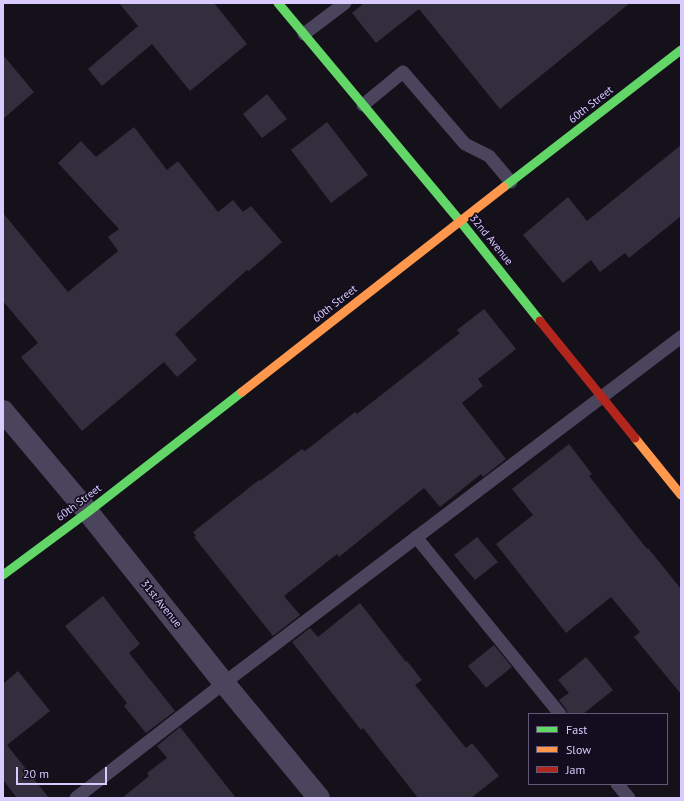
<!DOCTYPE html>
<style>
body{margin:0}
#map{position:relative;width:684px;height:801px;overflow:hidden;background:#14111b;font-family:"PT Sans",sans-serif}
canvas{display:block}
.frame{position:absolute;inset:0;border:4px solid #d9cbfe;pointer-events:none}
.legend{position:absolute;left:528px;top:713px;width:140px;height:72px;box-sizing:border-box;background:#130d1f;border:1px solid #625978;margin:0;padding:5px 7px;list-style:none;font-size:12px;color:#d9cbfe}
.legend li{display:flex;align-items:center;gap:8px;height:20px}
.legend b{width:20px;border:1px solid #625978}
.scale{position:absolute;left:16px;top:767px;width:91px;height:18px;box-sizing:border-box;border:2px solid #d9cbfe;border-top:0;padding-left:5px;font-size:12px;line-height:14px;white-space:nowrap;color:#d9cbfe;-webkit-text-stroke:3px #130d1f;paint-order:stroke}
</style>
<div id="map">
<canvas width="684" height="801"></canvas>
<div class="frame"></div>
<ul class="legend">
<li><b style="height:5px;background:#63d668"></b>Fast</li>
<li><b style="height:5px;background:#ff974d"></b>Slow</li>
<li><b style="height:5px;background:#b3261e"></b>Jam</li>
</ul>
<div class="scale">20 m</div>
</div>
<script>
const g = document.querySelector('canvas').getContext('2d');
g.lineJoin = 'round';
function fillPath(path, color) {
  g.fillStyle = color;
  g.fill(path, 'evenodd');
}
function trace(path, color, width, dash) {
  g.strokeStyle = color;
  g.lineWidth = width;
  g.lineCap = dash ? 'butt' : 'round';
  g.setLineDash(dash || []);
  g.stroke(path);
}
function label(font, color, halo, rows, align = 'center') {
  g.font = font + ' "PT Sans",sans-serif';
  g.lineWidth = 3.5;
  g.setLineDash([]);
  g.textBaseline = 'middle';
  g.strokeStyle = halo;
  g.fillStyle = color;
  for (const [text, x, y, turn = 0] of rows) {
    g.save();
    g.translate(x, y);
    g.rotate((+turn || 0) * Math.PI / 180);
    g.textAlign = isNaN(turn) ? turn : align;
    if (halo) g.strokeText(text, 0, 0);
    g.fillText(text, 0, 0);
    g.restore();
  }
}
const building = new Path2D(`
 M119,3H214L247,44L190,91L152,44L102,86L88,69L138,26Z
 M364,3H630L500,109L419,9L376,43L352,13Z
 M3,55L34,92L3,119Z
 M267,94L287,119L262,138L243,114Z
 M327,122L368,175L331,203L291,150Z
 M134,127L167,170L178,161L218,212L233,200L243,212L251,206L282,242L249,271L247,270L175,334L197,360L177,377L164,362L82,431L21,357L38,343L3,301V213L68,292L118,251L108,237L119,229L58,163L81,141L96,157Z
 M681,145V216L629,258L625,253L600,272L591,260L563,283L523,235L568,197L587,221Z
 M484,309L516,349L478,379L483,386L462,403L506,459L483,477L481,474L440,507L424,488L339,557L337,554L284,596L300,615L273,636L194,537L196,536L193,532L259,480L260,481L302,449L305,451L355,412L357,414L460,333L457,330Z
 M569,444L592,474L589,476L647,549L648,548L681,589V694L634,637L640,632L611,597L566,633L496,544L533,515L512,489Z
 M477,537L498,562L475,580L454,555Z
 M103,596L140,644L129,653L175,711L146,733L124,706L127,703L65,626Z
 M360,603L406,662L407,661L422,680L415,685L466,748L472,743L499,776L471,798H418L363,728L361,730L292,642L310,628L318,637Z
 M494,645L512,667L486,688L468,666Z
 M586,657L613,690L583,714H568L566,709L559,700L569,693L558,680Z
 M18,671L50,711L7,745L49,798H17L3,780V684Z
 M180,727L236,798H122L149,776L147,773L167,758L157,746Z`);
const lane = new Path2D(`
 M304,34L345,3
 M363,105L403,72L465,144L489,156L511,182
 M416,537L560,714
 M617,784L629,798
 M76,798L224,683L681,337`);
const street = new Path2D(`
 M3,411L88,512L224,683L319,798`);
const fast = new Path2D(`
 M278,3L460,221L540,321
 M504,187L681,50
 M3,575L88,512L242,392`);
const slow = new Path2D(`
 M242,392L504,187
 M635,438L681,495`);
const jam = new Path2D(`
 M540,321L635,438`);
const streetNames = [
 ["60th Street",591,105,-38],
 ["32nd Avenue",491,240,51],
 ["60th Street",335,304,-38],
 ["60th Street",79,503,-37],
 ["31st Avenue",161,604,51]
];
fillPath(building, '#322e3d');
trace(lane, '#4a455c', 13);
trace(street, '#4a455c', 22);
trace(fast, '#63d668', 9);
trace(slow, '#ff974d', 9);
trace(jam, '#b3261e', 9);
label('11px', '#d9cbfe', '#130d1f', streetNames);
</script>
